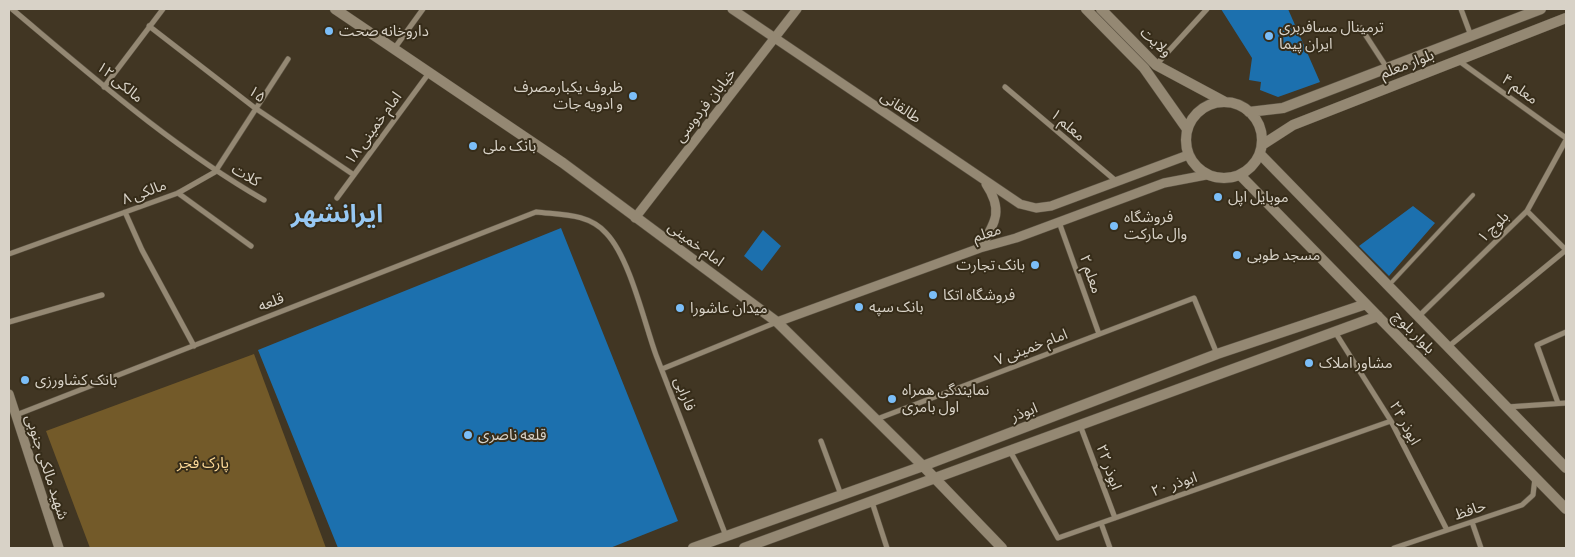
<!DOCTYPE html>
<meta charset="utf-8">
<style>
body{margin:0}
#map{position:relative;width:1575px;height:557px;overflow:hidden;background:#413623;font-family:Commissioner,sans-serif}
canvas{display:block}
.frame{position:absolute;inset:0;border:10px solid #d8d2c7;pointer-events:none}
</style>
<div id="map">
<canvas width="1575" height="557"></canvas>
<div class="frame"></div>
</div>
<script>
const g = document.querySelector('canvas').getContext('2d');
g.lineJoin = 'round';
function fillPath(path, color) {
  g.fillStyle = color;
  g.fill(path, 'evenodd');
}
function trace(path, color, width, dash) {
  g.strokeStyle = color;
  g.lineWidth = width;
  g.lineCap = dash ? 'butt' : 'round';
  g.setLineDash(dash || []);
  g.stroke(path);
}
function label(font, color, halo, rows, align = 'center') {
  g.font = font + ' Commissioner,"Noto Sans Arabic",sans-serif';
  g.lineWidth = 4;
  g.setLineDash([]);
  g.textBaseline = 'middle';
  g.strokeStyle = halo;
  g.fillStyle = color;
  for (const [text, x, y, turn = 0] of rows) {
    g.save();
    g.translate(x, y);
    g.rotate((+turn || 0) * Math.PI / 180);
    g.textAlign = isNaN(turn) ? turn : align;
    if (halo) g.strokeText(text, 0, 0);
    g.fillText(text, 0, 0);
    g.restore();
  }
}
const green = new Path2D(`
 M254,354L326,548H90L46,431Z`);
const building = new Path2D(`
 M1221,9H1288L1320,82L1278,97L1260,90L1261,82L1249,80L1252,58Z
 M1413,206L1435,223L1389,276L1359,246Z
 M561,228L678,521L610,548H338L258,350Z
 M763,230L781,246L762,271L744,256Z`);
const service = new Path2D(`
 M1390,284L1473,195`);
const minor = new Path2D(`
 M12,9C93,77 172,147 264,200
 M1461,9L1471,36
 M149,26L255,108L354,175
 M1361,28L1387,68
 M394,49L423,9
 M1459,61L1566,138
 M1156,65L1207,9
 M104,87L163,9
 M1005,87L1116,181
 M178,193L251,246
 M337,198L429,73
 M1527,211L1566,250
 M125,212L142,250L194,346
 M1059,222L1099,334
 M9,254L178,193L215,172L288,59
 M1418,317L1527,211L1566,140
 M9,322L102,295
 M1335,332L1391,421L1447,530
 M1448,347L1566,250
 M662,369L777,322
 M1558,403L1537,345L1566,332
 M1507,407L1566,403
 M16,415L536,212C561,215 588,213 606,233C630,258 644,322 656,355C679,416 703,476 726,536
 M877,419L1194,298L1217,354
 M1080,425L1115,518
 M821,441L841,495
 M1010,451L1058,538L1391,421
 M872,502L887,548
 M1472,522L1481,548
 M1101,523L1110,548
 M1394,548L1522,505L1533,495L1535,478`);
const tertiary = new Path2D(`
 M732,9L1020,204L1036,208L1051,206L1188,155
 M635,218L797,9
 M980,248C995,223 1004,211 986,184
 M777,322L980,248L1016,238L1164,183L1206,175
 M9,394L59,548`);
const secondary = new Path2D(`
 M335,9L563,163L777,322L923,466L1002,548
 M1086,9L1144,68L1187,129
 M1101,9L1156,65L1225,102
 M1186 140a38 38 0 1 1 76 0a38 38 0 1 1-76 0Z
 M1249,112L1283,108L1541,9
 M1262,145L1293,125L1566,18
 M1260,154L1566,468
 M1240,175L1566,509
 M693,548L923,466L1217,354L1366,304
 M744,548L1378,316`);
const markers = [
 [329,31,5,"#7bbef8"],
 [1269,36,5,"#7bbef8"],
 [633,96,5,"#7bbef8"],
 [473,146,5,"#7bbef8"],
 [1218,197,5,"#7bbef8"],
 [1114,226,5,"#7bbef8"],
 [1237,255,5,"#7bbef8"],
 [1035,265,5,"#7bbef8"],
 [933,295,5,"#7bbef8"],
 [859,307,5,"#7bbef8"],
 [680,308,5,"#7bbef8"],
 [1309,363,5,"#7bbef8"],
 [25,380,5,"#7bbef8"],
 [892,399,5,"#7bbef8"],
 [468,435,5,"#7bbef8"]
];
const poiNames = [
 ["ترمینال مسافربری",1279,27],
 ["ایران پیما",1279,44],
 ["داروخانه صحت",339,31],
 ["ظروف یکبارمصرف",623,87,"right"],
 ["و ادویه جات",623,104,"right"],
 ["بانک ملی",483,146],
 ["موبایل اپل",1228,197],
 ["فروشگاه",1124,217],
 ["وال مارکت",1124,234],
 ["مسجد طوبی",1247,255],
 ["بانک تجارت",1025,265,"right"],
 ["فروشگاه اتکا",943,295],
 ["بانک سپه",869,307],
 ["میدان عاشورا",690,308],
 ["مشاور املاک",1319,363],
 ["بانک کشاورزی",35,380],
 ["نمایندگی همراه",902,390],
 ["اول بامری",902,407],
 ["قلعه ناصری",478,435]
];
const streetNames = [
 ["ولایت",1156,42,42],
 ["بلوار معلم",1407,64,-21],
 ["مالکی ۱۲",120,82,39],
 ["معلم ۴",1520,89,36],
 ["۱۵",257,94,37],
 ["خیابان فردوسی",705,105,-52],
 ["طالقانی",901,107,34],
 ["معلم ۱",1068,125,41],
 ["امام خمینی ۱۸",373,128,-54],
 ["کلات",246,175,30],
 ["مالکی ۸",144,192,-20],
 ["بلوچ ۱",1493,227,-45],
 ["معلم",987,233,-17],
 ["امام خمینی",696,244,36],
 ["معلم ۲",1091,274,71],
 ["قلعه",271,302,-21],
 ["بلوار بلوچ",1414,332,46],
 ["امام خمینی ۷",1031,347,-21],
 ["فارابی",685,394,69],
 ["ابوذر",1024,412,-21],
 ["ابوذر ۲۴",1405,423,61],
 ["شهید مالکی جنوبی",47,467,72],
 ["ابوذر ۲۲",1109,467,70],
 ["ابوذر ۲۰",1174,484,-19],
 ["حافظ",1470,510,-18]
];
const parkNames = [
 ["پارک فجر",203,463]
];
const townNames = [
 ["ایرانشهر",337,214]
];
fillPath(green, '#735a29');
fillPath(building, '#1c70ae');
trace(service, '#5c5343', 5);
trace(minor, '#5c5343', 6);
trace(tertiary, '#5c5343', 10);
trace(secondary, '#5c5343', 11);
trace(service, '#948873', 4);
trace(minor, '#948873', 5);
trace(tertiary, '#948873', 9);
trace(secondary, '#948873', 10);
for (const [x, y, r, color] of markers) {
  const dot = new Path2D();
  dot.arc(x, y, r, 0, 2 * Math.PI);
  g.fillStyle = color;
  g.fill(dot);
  trace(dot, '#362c19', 2);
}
label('15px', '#d8d2c7', '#362c19', poiNames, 'left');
label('15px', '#d8d2c7', '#362c19', streetNames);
label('15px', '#feda98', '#362c19', parkNames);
label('bold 25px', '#97c8f3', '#362c19', townNames);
</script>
